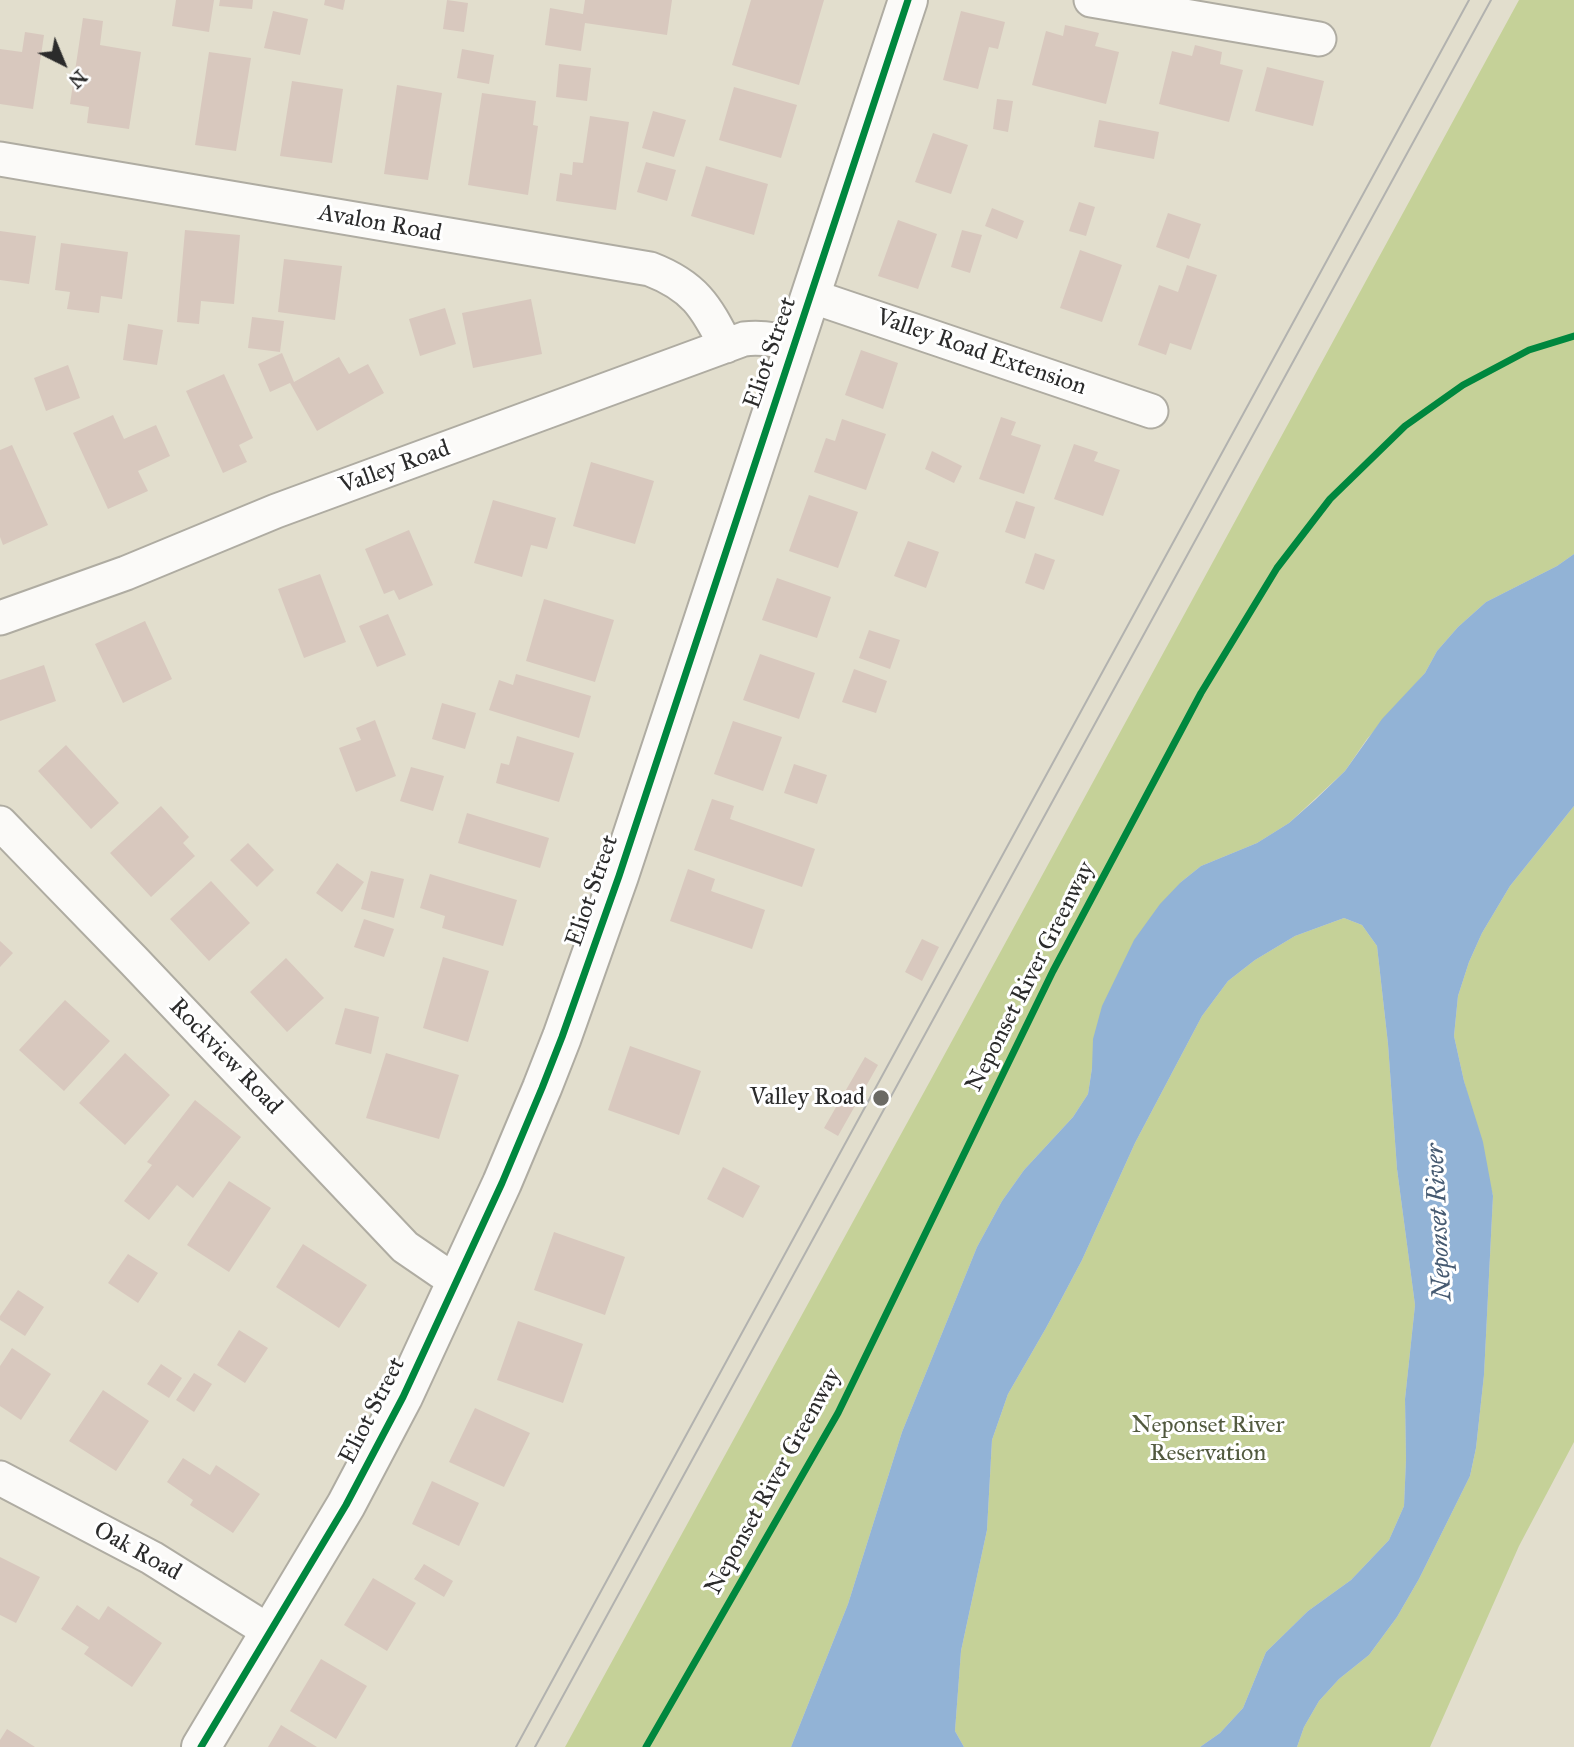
<!DOCTYPE html>
<style>
body{margin:0}
#map{position:relative;width:1574px;height:1747px;overflow:hidden;background:#e2decd;font-family:"IM FELL Great Primer",serif}
canvas{display:block}
.north{position:absolute;left:28px;top:28px;width:70px;height:70px;-webkit-text-stroke:5px #fff;paint-order:stroke;rotate:137deg;font-size:19px;font-weight:700;line-height:28px;text-align:center;color:#2b2b2b}
.north::after{content:'';display:block;margin:auto;width:24px;height:32px;background:#2b2b2b;clip-path:polygon(50% 0,100% 100%,50% 72%,0 100%)}
</style>
<div id="map">
<canvas width="1574" height="1747"></canvas>
<div class="north">N</div>
</div>
<script>
const g = document.querySelector('canvas').getContext('2d');
g.lineJoin = 'round';
function fillPath(path, color) {
  g.fillStyle = color;
  g.fill(path, 'evenodd');
}
function trace(path, color, width, dash) {
  g.strokeStyle = color;
  g.lineWidth = width;
  g.lineCap = dash ? 'butt' : 'round';
  g.setLineDash(dash || []);
  g.stroke(path);
}
function label(font, color, halo, rows, align = 'center') {
  g.font = font + ' "IM FELL Great Primer",serif';
  g.lineWidth = 6;
  g.setLineDash([]);
  g.textBaseline = 'middle';
  g.strokeStyle = halo;
  g.fillStyle = color;
  for (const [text, x, y, turn = 0] of rows) {
    g.save();
    g.translate(x, y);
    g.rotate((+turn || 0) * Math.PI / 180);
    g.textAlign = isNaN(turn) ? turn : align;
    if (halo) g.strokeText(text, 0, 0);
    g.fillText(text, 0, 0);
    g.restore();
  }
}
const green = new Path2D(`
 M1519,0H1574V554L1557,566L1486,602L1458,627L1437,651L1425,673L1367,739L1345,771L1289,823L1257,843L1201,866L1181,882L1092,1068L1088,1094L1073,1117L1024,1170L1002,1201L977,1247L902,1432L848,1604L791,1747H565L929,1083Z
 M1574,806V1442L1519,1546L1430,1747H1297L1304,1727L1319,1701L1339,1679L1369,1655L1397,1617L1419,1579L1470,1476L1476,1448L1484,1375L1493,1196L1464,1081L1454,1036L1458,996L1469,962L1482,933L1510,886Z
 M1344,918L1362,925L1377,946L1388,1044L1397,1169L1415,1305L1405,1399L1406,1459L1404,1506L1389,1540L1351,1580L1308,1611L1266,1652L1243,1708L1220,1733L1200,1747H964L955,1731L961,1651L987,1530L992,1440L1008,1394L1046,1328L1082,1260L1135,1143L1202,1016L1228,981L1255,960L1295,936Z`);
const water = new Path2D(`
 M1574,554V806L1510,886L1482,933L1469,962L1458,996L1454,1036L1464,1081L1483,1142L1493,1196L1484,1375L1476,1448L1470,1476L1419,1579L1397,1617L1369,1655L1339,1679L1319,1701L1304,1727L1297,1747H1200L1220,1733L1243,1708L1266,1652L1308,1611L1351,1580L1389,1540L1404,1506L1406,1459L1405,1399L1415,1305L1397,1169L1388,1044L1377,946L1362,925L1344,918L1295,936L1255,960L1228,981L1202,1016L1135,1143L1082,1260L1046,1328L1008,1394L992,1440L987,1530L961,1651L955,1731L964,1747H791L848,1604L902,1432L977,1247L1002,1201L1024,1170L1073,1117L1088,1094L1092,1068L1093,1039L1102,1006L1134,940L1160,904L1181,882L1201,866L1257,843L1289,823L1315,800L1345,771L1382,719L1425,673L1437,651L1458,627L1486,602L1557,566Z`);
const building = new Path2D(`
 M176,0H214L209,32L172,26Z
 M220,0H253L252,9L219,6Z
 M325,0H345L343,10L324,5Z
 M447,0L468,3L464,32L443,29Z
 M585,0H672L667,35L585,23L581,51L545,45L550,8L583,14Z
 M751,0H824L799,85L732,65Z
 M273,11L308,19L300,55L264,48Z
 M961,11L1005,22L998,49L989,47L978,89L943,80Z
 M83,18L103,21L100,45L141,52L129,129L87,123L89,107L70,104Z
 M1065,25L1099,33L1095,46L1119,52L1106,104L1032,85L1046,31L1063,36Z
 M25,32L44,35L33,109L0,104V49L22,52Z
 M1195,45L1222,52L1220,64L1243,70L1229,122L1159,104L1172,51L1192,56Z
 M462,49L494,55L489,84L457,78Z
 M209,52L251,58L236,151L195,145Z
 M559,64L591,68L587,101L556,97Z
 M1267,67L1324,81L1313,126L1255,111Z
 M292,81L343,89L332,163L280,156Z
 M397,85L442,93L428,180L384,174Z
 M734,87L797,105L781,158L719,140Z
 M482,93L536,101L533,125L538,126L528,195L468,185Z
 M997,99L1013,101L1008,132L993,129Z
 M653,111L686,120L674,157L642,148Z
 M590,116L629,122L616,210L556,201L560,173L572,175L573,162L583,163Z
 M1099,120L1159,132L1154,159L1094,147Z
 M933,133L968,145L951,194L915,182Z
 M646,162L676,170L667,201L637,192Z
 M706,166L768,184L754,235L691,216Z
 M1079,202L1095,207L1086,236L1069,231Z
 M992,208L1024,221L1017,239L985,226Z
 M1168,213L1201,224L1189,259L1156,247Z
 M898,220L937,234L918,289L878,276Z
 M185,230L240,235L234,304L201,301L199,324L177,322Z
 M962,230L982,235L970,273L951,267Z
 M0,231L36,236L29,284L0,280Z
 M61,243L128,252L122,299L101,296L99,313L67,309L70,292L55,290Z
 M1080,250L1122,265L1102,322L1060,308Z
 M284,259L342,266L335,320L278,312Z
 M1187,265L1217,275L1191,350L1170,343L1166,355L1138,345L1159,285L1178,292Z
 M531,299L542,354L473,368L462,313Z
 M445,308L456,344L420,356L409,319Z
 M252,317L284,321L280,352L248,348Z
 M128,324L163,330L157,365L123,360Z
 M861,350L898,363L883,409L845,395Z
 M282,353L294,382L339,357L349,374L368,364L384,393L317,431L290,383L270,392L258,364Z
 M68,365L80,398L46,411L34,378Z
 M224,374L253,438L239,445L247,462L223,473L186,391Z
 M113,415L124,439L156,425L170,456L138,471L148,491L108,509L73,433Z
 M1001,417L1016,422L1011,435L1041,445L1024,494L979,479Z
 M842,419L886,434L866,490L814,472L826,438L835,441Z
 M1074,444L1098,452L1094,461L1120,470L1103,516L1054,499Z
 M12,445L48,525L3,545L0,537V450Z
 M932,451L962,466L954,483L925,469Z
 M591,462L654,481L635,544L573,526Z
 M809,495L858,512L838,568L789,551Z
 M493,500L556,518L547,549L531,545L522,577L474,563Z
 M1016,501L1035,507L1025,539L1005,532Z
 M409,530L433,585L399,600L394,590L384,594L365,549Z
 M908,541L939,552L926,588L894,576Z
 M1035,553L1055,560L1044,590L1025,583Z
 M320,574L346,642L304,658L278,589Z
 M777,578L831,597L817,638L762,620Z
 M544,599L614,620L595,682L526,661Z
 M388,614L406,655L377,667L359,626Z
 M145,621L172,679L123,703L95,644Z
 M869,630L900,640L890,669L859,658Z
 M760,654L815,673L799,719L743,700Z
 M44,665L56,701L0,721V680Z
 M854,669L887,681L876,713L842,702Z
 M516,674L591,696L579,738L489,710L499,680L513,685Z
 M442,703L476,713L465,749L432,739Z
 M375,720L396,776L356,792L339,748L361,740L356,728Z
 M733,721L782,737L763,791L714,774Z
 M517,736L574,753L559,802L496,783L501,763L509,765Z
 M66,745L119,803L91,829L38,771Z
 M794,764L827,775L817,804L784,793Z
 M411,767L444,776L433,811L400,801Z
 M712,799L734,806L730,819L815,849L802,887L694,850Z
 M161,806L189,837L183,843L195,856L151,897L110,853Z
 M467,813L549,838L540,868L458,843Z
 M248,843L274,870L257,887L230,860Z
 M337,863L364,882L342,912L316,893Z
 M688,869L715,879L711,891L765,910L752,949L670,921Z
 M371,871L404,879L394,918L361,909Z
 M430,874L517,900L503,946L442,928L445,916L420,908Z
 M211,881L250,923L209,961L170,919Z
 M364,919L394,929L384,957L354,947Z
 M922,939L939,947L922,981L905,972Z
 M0,941L13,953L0,967Z
 M443,957L489,971L468,1042L423,1028Z
 M286,958L324,998L287,1032L250,992Z
 M65,1000L110,1041L64,1091L19,1050Z
 M345,1008L379,1017L371,1054L335,1044Z
 M630,1046L701,1071L679,1135L608,1110Z
 M125,1053L170,1095L125,1145L79,1103Z
 M386,1053L459,1075L439,1139L366,1118Z
 M865,1057L878,1065L838,1136L824,1128Z
 M195,1100L241,1137L193,1198L177,1185L149,1220L124,1201L152,1165L147,1162Z
 M723,1167L760,1186L743,1218L707,1199Z
 M229,1181L271,1208L229,1272L187,1245Z
 M554,1232L625,1257L605,1315L534,1290Z
 M303,1244L367,1285L339,1328L276,1287Z
 M128,1254L158,1273L138,1303L108,1283Z
 M18,1290L44,1307L25,1336L0,1320V1316Z
 M518,1321L583,1344L563,1403L497,1380Z
 M239,1330L268,1348L245,1383L217,1365Z
 M12,1348L51,1374L21,1420L0,1406V1366Z
 M161,1364L182,1378L169,1398L147,1384Z
 M194,1373L212,1384L194,1412L176,1400Z
 M103,1390L149,1421L116,1471L69,1441Z
 M475,1408L530,1433L504,1487L449,1462Z
 M183,1458L210,1475L216,1465L260,1494L233,1533L190,1505L193,1500L167,1482Z
 M432,1481L479,1503L459,1546L412,1524Z
 M0,1557L40,1577L16,1623L0,1615Z
 M424,1564L453,1581L444,1597L414,1579Z
 M373,1578L416,1603L387,1651L344,1625Z
 M77,1605L99,1620L108,1606L162,1643L132,1687L84,1654L89,1647L61,1629Z
 M321,1659L367,1686L336,1739L290,1711Z
 M281,1725L317,1747H268Z
 M7,1729L35,1747H0V1740Z`);
const street = new Path2D(`
 M1091,0L1319,39
 M0,159L650,269C694,286 706,306 726,346
 M811,296L1151,411
 M0,618L126,573L276,511L744,339C762,337 776,339 794,345
 M0,823L134,961L405,1247L440,1271L459,1279
 M0,1478L152,1558L270,1632`);
const secondary = new Path2D(`
 M201,1747L346,1505L403,1397L502,1183L542,1088L562,1037L619,876L908,0`);
const tram = new Path2D(`
 M516,1747L1469,0
 M535,1747L1491,0`);
const cycleway = new Path2D(`
 M201,1747L346,1505L403,1397L502,1183L542,1088L562,1037L619,876L908,0
 M646,1747L838,1413L1053,971L1201,693L1277,568L1330,499L1405,426L1463,385L1529,350L1574,336`);
const markers = [
 [881,1098,9,"#6b6a64"]
];
const streetNames = [
 ["Avalon Road",380,224,10],
 ["Eliot Street",771,353,-71],
 ["Valley Road Extension",981,353,19],
 ["Valley Road",395,468,-20],
 ["Eliot Street",593,891,-71],
 ["Neponset River Greenway",1031,977,-63],
 ["Rockview Road",225,1057,46],
 ["Eliot Street",373,1411,-63],
 ["Neponset River Greenway",774,1482,-61],
 ["Oak Road",137,1552,29]
];
const poiNames = [
 ["Valley Road",865,1098]
];
const parkNames = [
 ["Neponset River",1208,1426],
 ["Reservation",1208,1454]
];
const waterNames = [
 ["Neponset River",1440,1222,-93]
];
fillPath(green, '#c5d198');
fillPath(water, '#92b3d6');
fillPath(building, '#d8c8be');
trace(street, '#afaca2', 37);
trace(secondary, '#afaca2', 42);
trace(street, '#fbfaf8', 33);
trace(secondary, '#fbfaf8', 38);
trace(tram, '#b2b2af', 2);
trace(cycleway, '#00873e', 7);
for (const [x, y, r, color] of markers) {
  const dot = new Path2D();
  dot.arc(x, y, r, 0, 2 * Math.PI);
  g.fillStyle = color;
  g.fill(dot);
  trace(dot, '#fff', 2.5);
}
label('24px', '#2b2b2b', '#fff', streetNames);
label('24px', '#2b2b2b', '#fff', poiNames, 'right');
label('24px', '#525a3f', '#fff', parkNames);
label('italic 26px', '#465a71', '#fff', waterNames);
</script>
